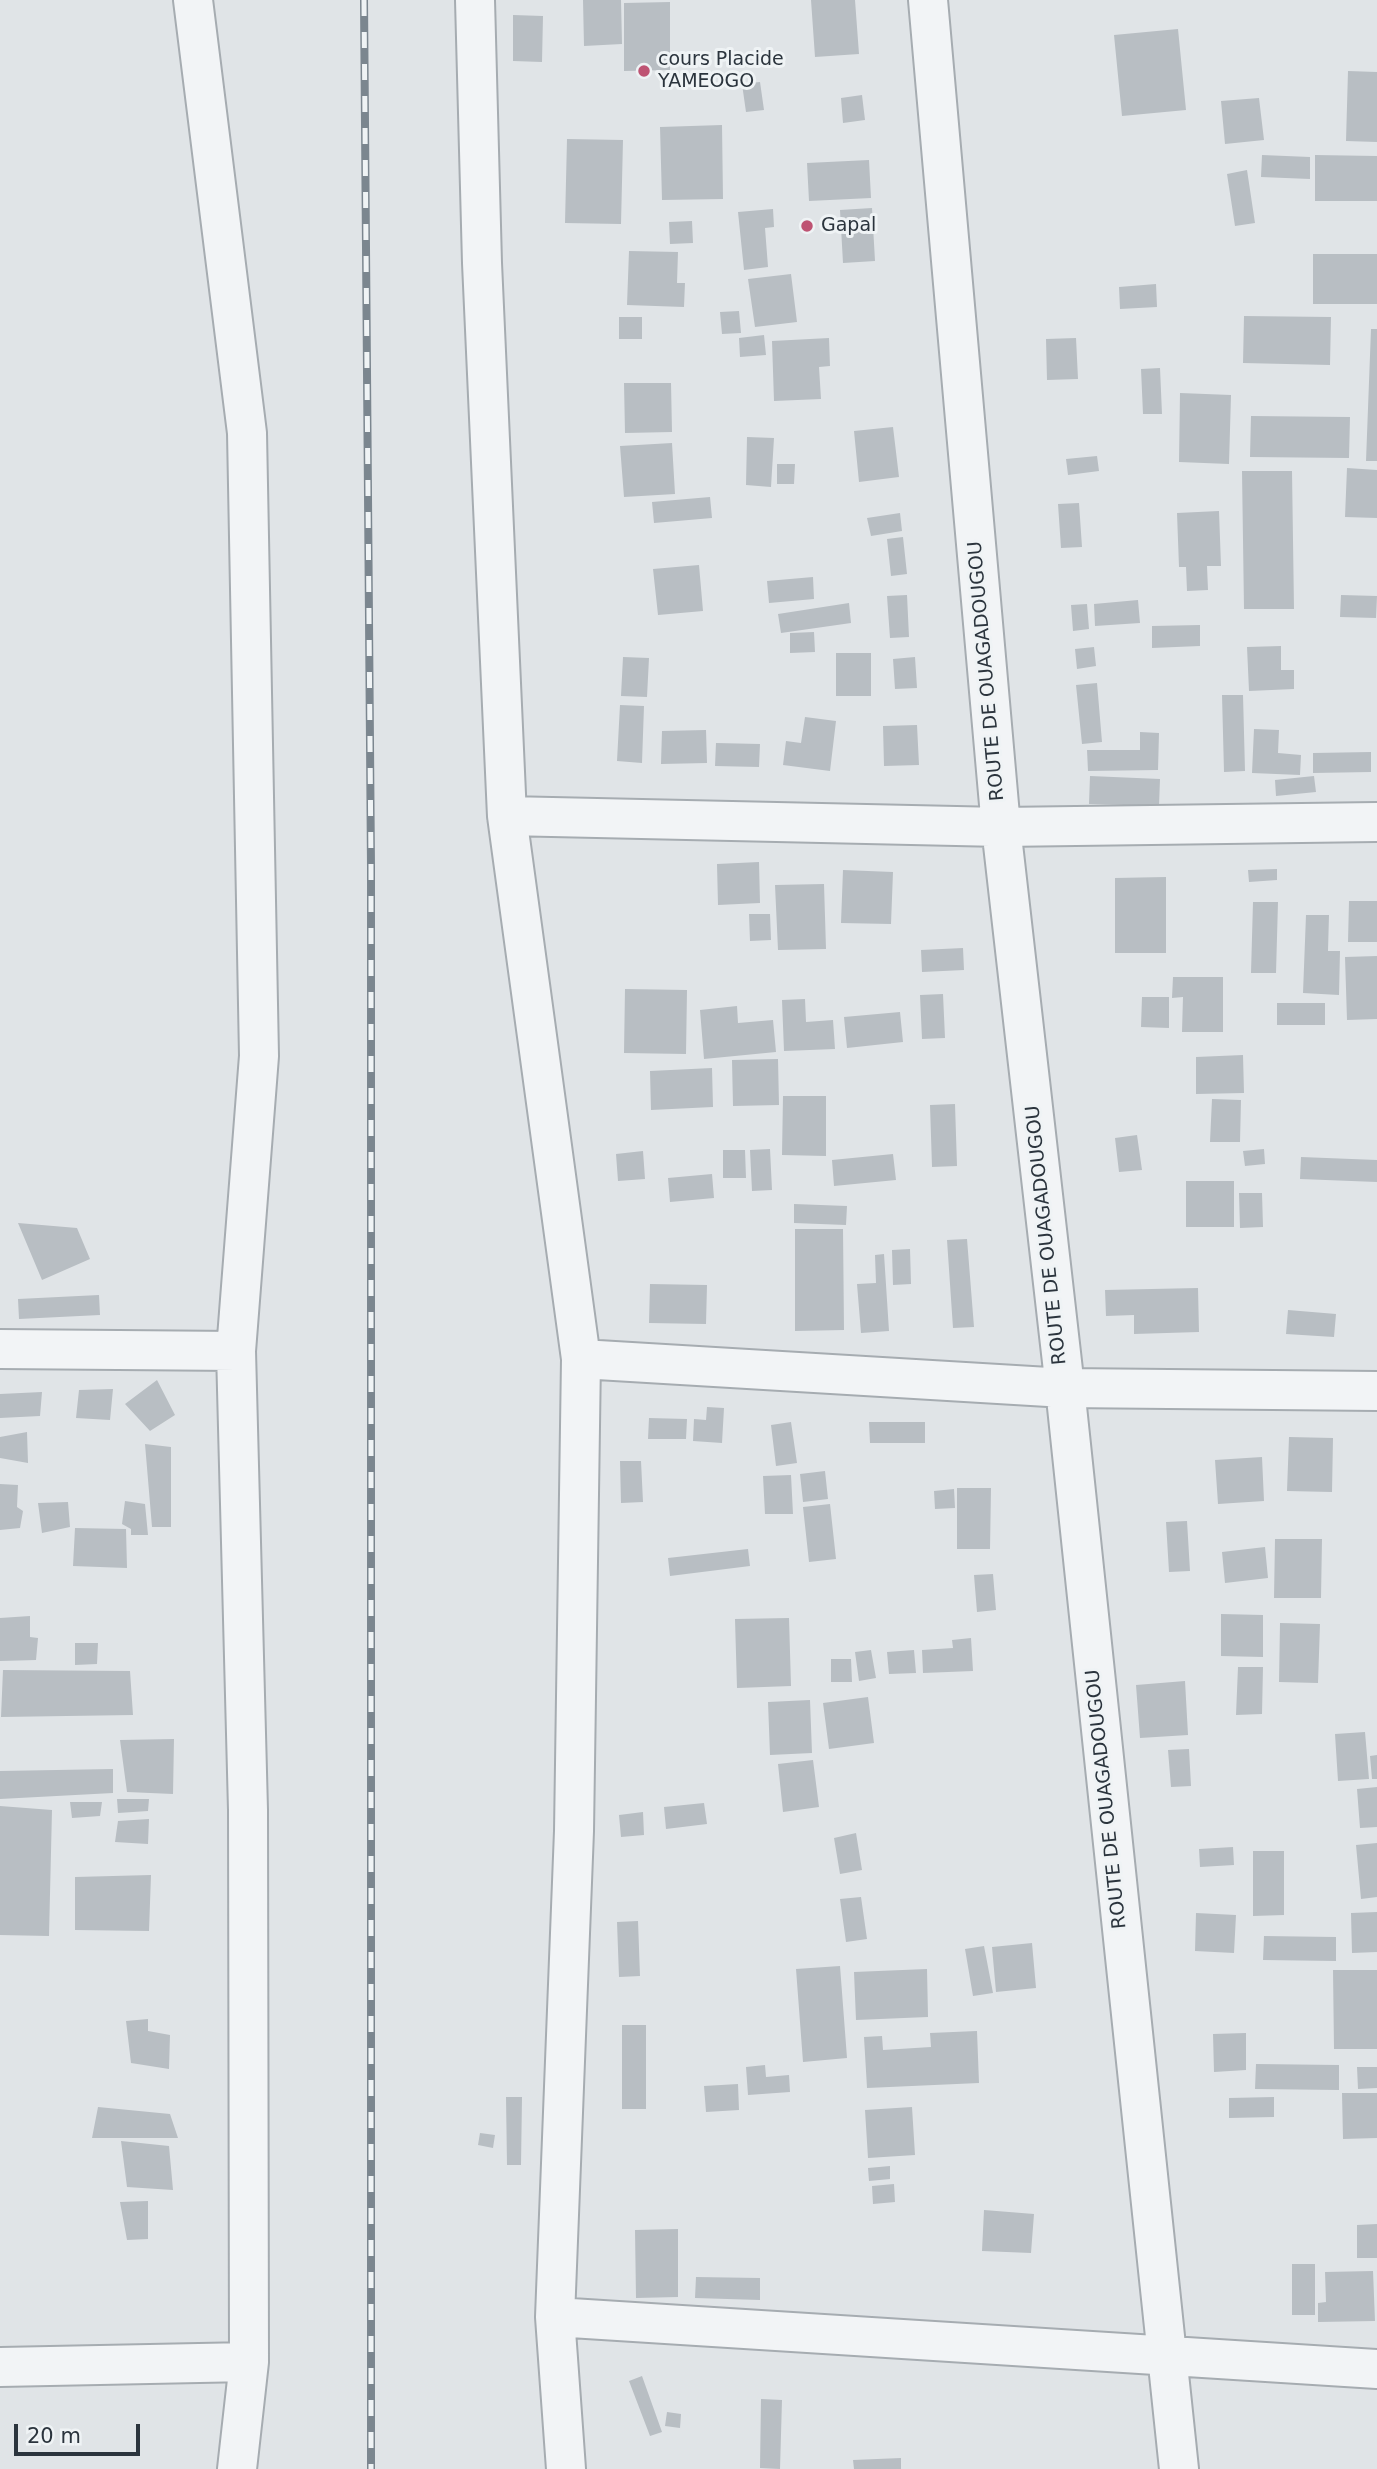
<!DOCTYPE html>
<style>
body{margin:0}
#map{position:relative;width:1377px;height:2469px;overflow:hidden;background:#e0e4e7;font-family:"DejaVu Sans",sans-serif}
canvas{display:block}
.scale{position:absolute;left:14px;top:2424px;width:126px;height:32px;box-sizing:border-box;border:4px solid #2b343d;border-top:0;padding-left:9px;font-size:21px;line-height:24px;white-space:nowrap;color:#2b343d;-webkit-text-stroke:5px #eff3f5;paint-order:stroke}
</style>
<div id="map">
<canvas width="1377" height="2469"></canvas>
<div class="scale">20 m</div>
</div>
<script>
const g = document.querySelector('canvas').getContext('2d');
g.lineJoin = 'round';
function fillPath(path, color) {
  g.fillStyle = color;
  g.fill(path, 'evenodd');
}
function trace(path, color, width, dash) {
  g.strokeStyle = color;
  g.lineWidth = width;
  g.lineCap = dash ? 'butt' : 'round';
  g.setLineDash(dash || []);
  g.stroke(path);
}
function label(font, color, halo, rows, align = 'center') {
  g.font = font + ' "DejaVu Sans",sans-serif';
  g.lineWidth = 6;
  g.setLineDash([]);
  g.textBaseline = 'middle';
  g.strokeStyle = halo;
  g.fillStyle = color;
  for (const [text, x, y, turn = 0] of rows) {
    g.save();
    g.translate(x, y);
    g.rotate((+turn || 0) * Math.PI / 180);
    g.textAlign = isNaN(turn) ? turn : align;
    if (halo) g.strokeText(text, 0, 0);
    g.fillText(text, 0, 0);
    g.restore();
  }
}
const building = new Path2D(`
 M583,0H621L622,44L584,46Z
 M811,0H855L859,54L815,57Z
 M670,2V70L624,71V3Z
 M513,15L543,16L542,62L513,61Z
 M1178,29L1186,110L1122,116L1114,35Z
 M1348,71L1377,72V142L1346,141Z
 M760,82L764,110L746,112L742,84Z
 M862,95L865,120L843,123L841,98Z
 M1259,98L1264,140L1225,144L1221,101Z
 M722,125L723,199L662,200L660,127Z
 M567,139L623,140L621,224L565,223Z
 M1262,155L1310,157V179L1261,177Z
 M1315,155L1377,156V201H1315Z
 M869,160L871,198L809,201L807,163Z
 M1247,170L1255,223L1235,226L1227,174Z
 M872,208L875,261L843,263L840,210Z
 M773,209L774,227L765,228L768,267L744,270L738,212Z
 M692,221L693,243L670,244L669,222Z
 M629,251L678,252L677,283H685L684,307L627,305Z
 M1313,254H1377V304H1313Z
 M791,274L797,322L755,327L748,279Z
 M1156,284L1157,307L1120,309L1119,287Z
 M739,311L741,333L722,334L720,312Z
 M1244,316L1331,317L1330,365L1243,363Z
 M619,317H642V339H619Z
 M1371,329H1377V461H1366Z
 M764,335L766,355L740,357L739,338Z
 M829,338L830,366L819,367L821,399L774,401L772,341Z
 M1076,338L1078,379L1047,380L1046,339Z
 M1160,368L1162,414H1143L1141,369Z
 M624,383H671L672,432L625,433Z
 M1180,393L1231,395L1229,464L1179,462Z
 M1251,416L1350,417L1349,458L1250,457Z
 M893,427L899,477L859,482L854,431Z
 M747,437L774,438L771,487L746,485Z
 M672,443L675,494L624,497L620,446Z
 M1097,456L1099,471L1068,475L1066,459Z
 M777,464H795L794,484H777Z
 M1347,468L1377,470V518L1345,517Z
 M1242,471H1292L1294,609H1244Z
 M710,497L712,518L654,523L652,502Z
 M1079,503L1082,547L1061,548L1058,504Z
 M1219,511L1221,566H1207L1208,590L1187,591L1186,567H1179L1177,513Z
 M900,513L902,531L871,536L867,518Z
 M903,537L907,574L891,576L887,539Z
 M699,565L703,611L658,615L653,569Z
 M813,577L814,599L769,603L767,581Z
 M907,595L909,637L890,638L887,596Z
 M1341,595L1377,596L1376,618L1340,617Z
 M1138,600L1140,623L1095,626L1094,604Z
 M849,603L851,623L781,633L778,614Z
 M1087,604L1089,629L1073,631L1071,605Z
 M1200,625V646L1152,648V626Z
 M814,632L815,652L790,653V633Z
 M1281,646V670H1294V689L1249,691L1247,647Z
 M1094,647L1096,666L1077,669L1075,649Z
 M836,653H871V696H836Z
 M623,657L649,658L647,697L621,696Z
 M915,657L917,688L895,689L893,659Z
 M1097,683L1102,742L1082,744L1076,685Z
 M1222,695H1243L1245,771L1224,772Z
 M620,705L644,706L642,763L617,761Z
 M805,717L836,721L830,771L783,765L786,741L801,743Z
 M917,725L919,765L884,766L883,726Z
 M1254,729L1279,730L1278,753L1301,755L1300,775L1252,773Z
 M706,730L707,763L661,764L662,731Z
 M1140,732L1159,733L1158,770L1088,771L1087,750H1140Z
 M716,743L760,744L759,767L715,766Z
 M1371,752V772L1313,773V753Z
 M1090,776L1160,779L1159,806L1089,804Z
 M1314,776L1316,792L1276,796L1275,780Z
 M759,862L760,903L718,905L717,864Z
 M1277,869V880L1249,882L1248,870Z
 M843,870L893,872L891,924L841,923Z
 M1166,877V953H1115V878Z
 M824,884L826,949L778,950L775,885Z
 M1349,901H1377V942H1348Z
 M1253,902H1278L1276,973H1251Z
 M749,914H770L771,940L750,941Z
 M1306,915H1329L1328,951H1340L1339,995L1303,993Z
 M963,948L964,970L922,972L921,950Z
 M1377,956V1019L1347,1020L1345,957Z
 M1173,977H1223V1032H1182L1183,997L1172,998Z
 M625,989L687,990L686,1054L624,1053Z
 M943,994L945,1038L922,1039L920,995Z
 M1142,997H1169V1028L1141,1027Z
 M805,999L806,1022L833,1020L835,1049L784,1051L782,1000Z
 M1277,1003H1325V1025H1277Z
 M737,1006L738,1023L773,1020L776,1052L704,1059L700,1010Z
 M900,1012L903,1042L847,1048L844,1017Z
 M1243,1055L1244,1093L1196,1094V1057Z
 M778,1059L779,1105L733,1106L732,1060Z
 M712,1068L713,1107L651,1110L650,1071Z
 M783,1096H826V1156L782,1155Z
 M1212,1099L1241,1100L1240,1142H1210Z
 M955,1104L957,1166L932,1167L930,1105Z
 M1137,1135L1142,1170L1119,1172L1115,1138Z
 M770,1149L772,1190L752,1191L750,1150Z
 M1264,1149L1265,1164L1245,1166L1243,1151Z
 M723,1150H745L746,1178H723Z
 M643,1151L645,1179L618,1181L616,1154Z
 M893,1154L896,1180L834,1186L832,1160Z
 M1301,1157L1377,1160V1182L1300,1179Z
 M712,1174L714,1198L670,1202L668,1178Z
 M1186,1181H1234V1227H1186Z
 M1239,1193H1262L1263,1227L1240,1228Z
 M794,1204L847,1206L846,1225L794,1223Z
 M18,1223L77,1228L90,1259L42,1280Z
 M795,1229H843L844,1330L795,1331Z
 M967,1239L974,1327L953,1328L947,1240Z
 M910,1249L911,1284L893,1285L892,1250Z
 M884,1254L889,1331L861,1333L857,1284L876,1283L875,1255Z
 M650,1284L707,1285L706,1324L649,1323Z
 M1198,1288L1199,1332L1134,1334V1315L1106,1316L1105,1290Z
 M99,1295L100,1315L19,1319L18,1299Z
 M1288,1310L1336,1314L1334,1337L1286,1334Z
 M157,1380L175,1415L150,1431L125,1404Z
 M113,1389L110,1420L76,1418L79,1390Z
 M42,1392L40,1416L0,1418V1394Z
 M707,1407L724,1408L722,1443L693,1441L694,1419L706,1420Z
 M649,1418L687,1419L686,1439H648Z
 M791,1422L797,1463L776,1466L771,1425Z
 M869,1422H925V1443H870Z
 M27,1432L28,1463L0,1458V1437Z
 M1289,1437L1333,1438L1332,1492L1287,1491Z
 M145,1444L171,1447V1527H152Z
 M1262,1457L1264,1501L1218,1504L1215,1460Z
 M620,1461H641L643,1502L621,1503Z
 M825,1471L828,1499L803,1502L800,1474Z
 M791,1475L793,1514H765L763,1476Z
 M0,1484L18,1485L17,1507L23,1511L20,1528L0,1530Z
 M957,1488H991L990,1549H957Z
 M954,1489L955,1508L935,1509L934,1491Z
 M125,1501L145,1504L148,1535H131V1529L122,1524Z
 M68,1502L70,1527L42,1533L38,1503Z
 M830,1504L836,1559L809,1562L803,1507Z
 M1187,1521L1190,1571L1169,1572L1166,1522Z
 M75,1528L126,1529L127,1568L73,1566Z
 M1275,1539H1322L1321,1598H1274Z
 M1265,1547L1268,1578L1225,1583L1222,1552Z
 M748,1549L750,1566L670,1576L668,1558Z
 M993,1574L996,1610L977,1612L974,1575Z
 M1221,1614L1263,1615V1657L1221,1656Z
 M30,1616V1637L38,1638L36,1660L0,1661V1618Z
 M789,1618L791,1686L737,1688L735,1619Z
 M1280,1623L1320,1624L1318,1683L1279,1682Z
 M971,1638L973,1671L923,1673L922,1650L953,1648L952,1640Z
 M75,1643H98L97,1664L75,1665Z
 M871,1650L876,1678L859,1681L855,1652Z
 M914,1650L916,1673L889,1674L887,1652Z
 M831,1659H851L852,1682H831Z
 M1238,1667H1263L1262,1714L1236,1715Z
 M3,1670L130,1671L133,1715L1,1717Z
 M1185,1681L1188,1735L1140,1738L1136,1685Z
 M868,1697L874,1743L829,1749L823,1703Z
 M810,1700L812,1753L770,1755L768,1702Z
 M1365,1732L1369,1779L1338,1781L1335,1734Z
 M174,1739L173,1794L127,1792L120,1740Z
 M1189,1749L1191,1786L1171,1787L1168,1750Z
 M1377,1755V1779H1372L1370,1756Z
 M813,1760L819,1807L783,1812L778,1764Z
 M113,1769V1793L0,1799V1771Z
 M1377,1787V1827L1360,1828L1357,1789Z
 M117,1799H149L148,1811L118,1813Z
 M70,1802H102L100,1816L72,1818Z
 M704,1803L707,1824L666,1829L664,1807Z
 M0,1806L52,1810L49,1936L0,1935Z
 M643,1812L644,1835L621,1837L619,1815Z
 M149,1819L148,1844L115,1842L118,1821Z
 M856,1833L862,1870L840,1874L834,1838Z
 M1377,1843V1897L1361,1899L1356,1845Z
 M1233,1847L1234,1865L1200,1867L1199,1849Z
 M1253,1851H1284V1915L1253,1916Z
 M151,1875L149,1931L75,1930V1877Z
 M861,1897L867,1939L846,1942L840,1899Z
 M1377,1912V1952L1352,1953L1351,1913Z
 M1196,1913L1236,1915L1234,1953L1195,1951Z
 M638,1921L640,1976L619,1977L617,1922Z
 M1264,1936L1336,1937V1961L1263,1960Z
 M1032,1943L1036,1988L996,1992L992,1947Z
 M984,1946L993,1993L973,1996L965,1949Z
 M840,1966L847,2058L803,2062L796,1969Z
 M927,1969L928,2017L856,2020L854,1972Z
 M1333,1970H1377V2049H1334Z
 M148,2019V2031L170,2035L169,2069L131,2063L126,2021Z
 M622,2025H646V2109H622Z
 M977,2031L979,2083L867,2088L864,2037L882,2036L883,2050L931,2047L930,2033Z
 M1246,2033V2070L1214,2072L1213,2034Z
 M1256,2064L1339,2065V2090L1255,2089Z
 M765,2065L766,2077L789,2075L790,2092L748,2095L746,2067Z
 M1357,2067H1377V2088L1358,2089Z
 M738,2084L739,2110L706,2112L704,2086Z
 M1342,2093H1377V2138L1343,2139Z
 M506,2097H522L521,2165H507Z
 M1274,2097V2117L1229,2118V2098Z
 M98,2107L170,2114L178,2138H92Z
 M912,2107L915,2155L868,2158L865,2110Z
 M480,2133L495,2135L493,2148L478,2145Z
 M121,2141L169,2146L173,2190L127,2187Z
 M890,2166V2179L869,2181L868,2168Z
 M894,2184L895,2202L873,2204L872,2186Z
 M148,2201V2239L127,2240L120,2202Z
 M984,2210L1034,2214L1031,2253L982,2251Z
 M1377,2224V2258H1357V2225Z
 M678,2229V2297L636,2298L635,2230Z
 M1292,2264H1315V2315H1292Z
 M1373,2271L1375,2321L1318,2322V2303L1326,2302L1325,2272Z
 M696,2277L760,2278V2300L695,2298Z
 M642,2376L662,2432L650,2436L629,2381Z
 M761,2399L782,2400L780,2469L760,2468Z
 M667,2412L681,2414L680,2428L665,2426Z
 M901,2458V2469H854L853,2460Z`);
const minor = new Path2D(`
 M193,0L247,433L259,1056L236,1351L248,1810L249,2362L237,2469
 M475,0L482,263L507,816L581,1359L574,1831L555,2317L566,2469
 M928,0L1001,827L1065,1388L1179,2469
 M507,816L1001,827L1377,822
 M0,1349L236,1351
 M581,1359L1065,1388L1377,1391
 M555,2317L1377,2369
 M0,2367L249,2362`);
const rail = new Path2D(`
 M364,0L371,866V2469`);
const markers = [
 [644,71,7,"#be5373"],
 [807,226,7,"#be5373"]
];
const poiNames = [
 ["cours Placide",658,60],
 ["YAMEOGO",658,82],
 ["Gapal",821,226]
];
const streetNames = [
 ["ROUTE DE OUAGADOUGOU",987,671,-95],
 ["ROUTE DE OUAGADOUGOU",1047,1235,-96],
 ["ROUTE DE OUAGADOUGOU",1107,1799,-96]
];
fillPath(building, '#b8bec3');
trace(minor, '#a6acb1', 42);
trace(minor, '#f2f4f6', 38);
trace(rail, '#7b868f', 8);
trace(rail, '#eff3f5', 5, [16]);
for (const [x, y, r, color] of markers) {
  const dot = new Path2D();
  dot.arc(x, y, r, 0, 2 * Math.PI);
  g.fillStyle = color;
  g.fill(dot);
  trace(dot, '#eff3f5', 2.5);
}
label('19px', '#2b343d', '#eff3f5', poiNames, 'left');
label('19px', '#2b343d', '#eff3f5', streetNames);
</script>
